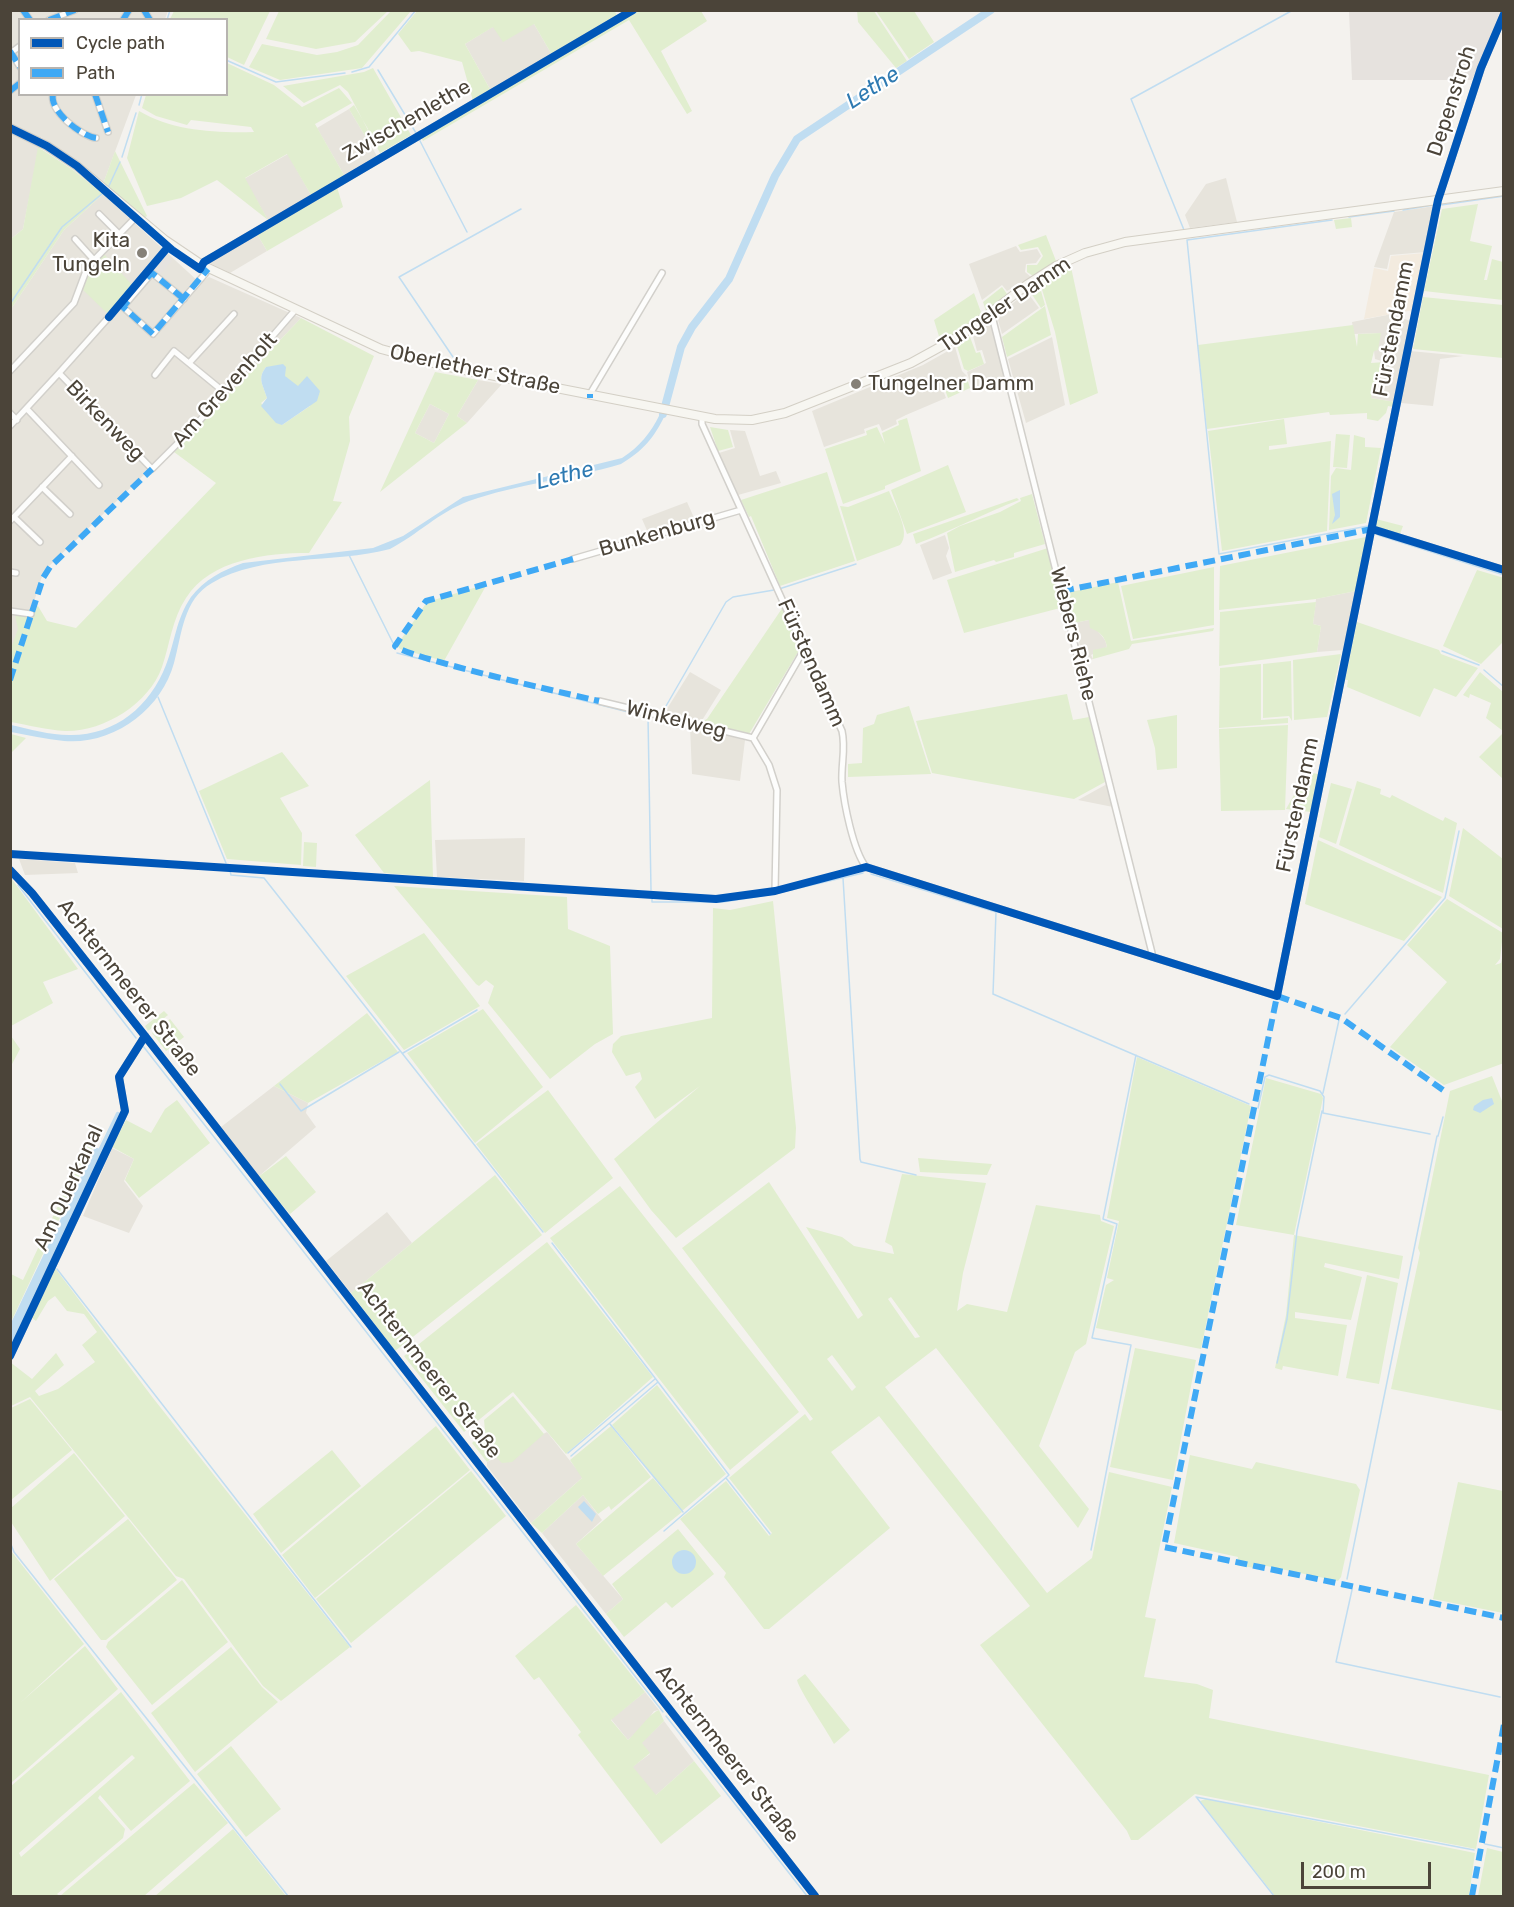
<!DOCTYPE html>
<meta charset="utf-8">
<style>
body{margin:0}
#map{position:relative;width:1514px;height:1907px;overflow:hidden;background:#f4f2ee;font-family:Rubik,sans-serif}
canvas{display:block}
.frame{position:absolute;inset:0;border:12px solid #4b4439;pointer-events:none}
.legend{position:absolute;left:18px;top:18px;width:210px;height:78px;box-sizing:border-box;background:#fff;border:2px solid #b7b4b0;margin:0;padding:8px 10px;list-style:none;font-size:18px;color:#4b4439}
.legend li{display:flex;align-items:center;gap:12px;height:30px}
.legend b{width:30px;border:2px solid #b7b4b0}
.scale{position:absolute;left:1301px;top:1862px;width:130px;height:27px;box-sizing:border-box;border:3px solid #4b4439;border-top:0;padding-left:8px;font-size:18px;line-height:21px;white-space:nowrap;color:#4b4439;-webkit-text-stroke:4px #fff;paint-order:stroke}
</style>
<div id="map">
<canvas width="1514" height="1907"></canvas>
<div class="frame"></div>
<ul class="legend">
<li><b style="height:8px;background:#0057b8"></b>Cycle path</li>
<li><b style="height:8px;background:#3fa9f5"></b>Path</li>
</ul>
<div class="scale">200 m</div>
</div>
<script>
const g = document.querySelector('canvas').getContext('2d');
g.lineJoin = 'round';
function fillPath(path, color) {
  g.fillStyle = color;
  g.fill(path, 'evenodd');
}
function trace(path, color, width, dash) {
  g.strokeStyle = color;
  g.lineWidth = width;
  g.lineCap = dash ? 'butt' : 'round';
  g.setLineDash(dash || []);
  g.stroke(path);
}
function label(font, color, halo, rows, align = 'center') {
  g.font = font + ' Rubik,sans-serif';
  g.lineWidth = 4.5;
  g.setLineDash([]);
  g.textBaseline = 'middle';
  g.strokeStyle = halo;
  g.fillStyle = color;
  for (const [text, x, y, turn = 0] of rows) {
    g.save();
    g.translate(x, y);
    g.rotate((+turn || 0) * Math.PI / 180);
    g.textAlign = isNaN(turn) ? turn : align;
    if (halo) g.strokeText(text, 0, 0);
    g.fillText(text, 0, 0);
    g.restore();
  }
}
const residential = new Path2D(`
 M11,11H168L165,19L20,20V94L136,95L103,184L72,158L41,137L23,229L11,239Z
 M534,24L552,55L491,91L465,44L494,26Z
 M349,109L377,156L344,175L317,128Z
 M288,154L311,195L268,220L244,179Z
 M1226,178L1237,222L1190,228L1185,215L1206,184Z
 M103,194L200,283L209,277L301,318L174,452L151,475L147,472L47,568L41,579L19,651H11V309L64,230Z
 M1435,206L1426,252L1390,255L1387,269L1374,267L1394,212Z
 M257,234L267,251L230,273L208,262Z
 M1016,246L1020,252L1037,249L1041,256L1036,263L1026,264L1025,272L1031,277L1007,291L1002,285L982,300L969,264Z
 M1027,292L1039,308L1002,334L997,316Z
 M1392,314L1410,321L1395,402L1371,398L1374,383L1385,362L1375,359L1374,351L1381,333L1354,334L1352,322Z
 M992,320L1007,377L972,389L967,372L986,363L982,350L977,351L973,336Z
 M1052,337L1065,405L1026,423L1008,359Z
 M955,347L962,371L967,376L941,385L946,398L906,415L896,420L897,424L882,431L879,424L864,429L865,433L824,447L812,411L923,365Z
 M1410,351L1463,356L1440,359L1433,406L1401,403Z
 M478,380L502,384L467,423L457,416Z
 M430,404L449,414L434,443L415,433Z
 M730,430L745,431L760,476L776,471L781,483L738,495L719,453L735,448Z
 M687,502L695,520L649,535L642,519Z
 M945,535L949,548L946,556L952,573L933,580L920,545Z
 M1356,591L1343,650L1317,652L1321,626L1313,624L1316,599Z
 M1089,620L1105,640L1107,647L1091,655L1093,659L1084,661L1074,623Z
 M690,672L721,690L701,722L665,712Z
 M690,726L745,740L740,781L692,774Z
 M1107,784L1113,807L1078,800Z
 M525,838L524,881L437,877L435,840Z
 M19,859L75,863L78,873L25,875Z
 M274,1086L308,1103L306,1113L316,1127L258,1177L221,1127Z
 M112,1148L134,1159L124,1181L143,1206L129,1233L83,1216Z
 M387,1212L412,1243L351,1293L326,1261Z
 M547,1432L583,1477L531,1523L487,1466V1462Z
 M583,1495L602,1520L576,1544L623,1599L606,1614L542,1533Z
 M645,1692L659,1710L654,1711L643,1727L628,1740L611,1719Z
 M664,1721L694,1761L655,1796L632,1767L650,1754L641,1743Z`);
const commercial = new Path2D(`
 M1425,253L1414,310L1364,319L1374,268L1388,271L1391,256Z`);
const industrial = new Path2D(`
 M1349,11H1503L1472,80H1352Z`);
const green = new Path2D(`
 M614,10L618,17L552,55L534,24L503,42L493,27L465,44L491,91L473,101L462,62L419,51L411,52L398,34L417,11Z
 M857,10L874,11L907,61L896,68L858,22Z
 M174,11V10L270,11L244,65L227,57L226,20L170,19Z
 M279,11V10L388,11L355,42L316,49L266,39Z
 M391,11H411L362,68L280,80L249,67L262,44L317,55L337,52L358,45Z
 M638,11H701L707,21L661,51L692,111L687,114L629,20L423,141L421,137Z
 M876,11H914L934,42L909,59Z
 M227,63L274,85L302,107L339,88L352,103L315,124L344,175L311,195L287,154L245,178L268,220L217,180L181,198L147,206L127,158L139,111C173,131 215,133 254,132L251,127L191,120L187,125L156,116L142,108L146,95L226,94Z
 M373,68L411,135L380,153L348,92L340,85L304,103L283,86L364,72Z
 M354,105L368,129L365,136L349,109Z
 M38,147L73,170L103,194L64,230L11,309V239L23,229Z
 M115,151L147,216L144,218L103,184Z
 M337,187L343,207L267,251L257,234Z
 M1478,204L1470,241L1492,246L1484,280H1487L1492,259L1503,262V300L1424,291L1442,209Z
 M1351,218L1352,227L1336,229L1334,220Z
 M1046,235L1056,261L1033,276L1027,272V265H1037L1043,256L1038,247L1021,250L1018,245Z
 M103,253L134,287L109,315L83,290L88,272Z
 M1071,267L1098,393L1070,405L1055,332L1040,283Z
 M1039,284L1045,305L1041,308L1029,290Z
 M1002,287L1007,294L986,311L983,302Z
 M974,293L982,315L941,343L934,320Z
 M1423,297L1503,305V358L1413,349Z
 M1045,306L1051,335L1007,357L1002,337Z
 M301,318L374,356L349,417L350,441L333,501L342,502L309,553C267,553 211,559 186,598C172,619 170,644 162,667C149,704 103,732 65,731C47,730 28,725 11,722L10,651L18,629L15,615L38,606L47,621L76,628L216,483L174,452ZM266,367C287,377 298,387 310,406L282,425L261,403L267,398C263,384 257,379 266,367Z
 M1353,325L1357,347L1358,334L1381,333L1378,350L1374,351L1371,363L1385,362L1374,383L1371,398L1395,402L1393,407L1388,406L1386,413L1378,421L1367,419V413L1330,415L1329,412L1207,429L1198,345Z
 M970,337L976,353L980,352L984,364L968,371L964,369L957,346Z
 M435,372L478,380L457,416L467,423L380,492ZM430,404L449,414L434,443L415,433Z
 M967,378L970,388L948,398L944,387Z
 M907,418L921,471L885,486V489L843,504L825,449L867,435L866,431L877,427L885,444L882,433L899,425L898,421Z
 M1284,419L1287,444L1269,446V450L1331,441L1327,531L1222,551L1208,431Z
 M710,427L728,430L733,447L718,451Z
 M1336,434L1350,435L1347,468L1333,467Z
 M1354,435L1365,438V447L1381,448L1366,523L1329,530L1331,476L1336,468L1351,470Z
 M948,465L966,512L907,534L891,490Z
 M827,472L855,561L780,586L751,516L749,517L741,500Z
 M889,491C894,505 912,532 900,545L857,561L840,506L848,507Z
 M1032,494L1045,544L1014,553V557L996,562L994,560L955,572L947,533L960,526L1000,512L1021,501L1020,498Z
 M1017,498L1019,500C985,513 951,531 916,544L913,534Z
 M1376,519L1403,526L1400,534L1374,527Z
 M1366,537L1356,591L1316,599L1219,610L1220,566Z
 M1048,548L1055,572L1052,576L1057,579L1064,607L964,633L947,580Z
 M1214,567V625L1133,639L1121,586Z
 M1477,570L1504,578L1503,642L1481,664L1443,646Z
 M1118,582L1131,641L1214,628L1213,631L1132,644L1129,649L1093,659V650L1107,647C1105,636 1100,632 1090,628L1089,620L1074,623L1066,593Z
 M487,584L444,661L400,649L397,645L427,602Z
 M1316,602L1313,624L1321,626L1317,652L1219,666L1220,612Z
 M783,607L801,647L749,734L701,722L707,719Z
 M1357,622L1439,650L1441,654L1478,668L1456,697L1434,688L1420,717L1347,687L1348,680H1345Z
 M1341,654L1327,717L1294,720L1293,660Z
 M1291,661L1292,721L1289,716L1263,718V664Z
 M1261,664V720L1288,718V723L1219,728L1220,668Z
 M1480,672L1503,692V731L1486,718L1491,703L1470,694L1469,698L1463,695Z
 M1067,694L1073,720L1089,717L1105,782L1074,799L932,773L916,721Z
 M909,706L931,774L848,777V764L862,763L863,728L874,724L877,715Z
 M1177,715V768L1157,770L1155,748L1147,720Z
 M1288,725L1285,810L1221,811L1219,729Z
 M1503,733V779L1479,757Z
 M11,734L26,738L11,753L10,734Z
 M282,752L309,786L280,798L302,833L301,865L227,859L199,791Z
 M1307,772L1318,774L1311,812L1286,809Z
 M430,780L433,877L384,873L355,835Z
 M1357,781L1381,789L1380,794L1390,798L1392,795L1443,821L1445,817L1457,823L1443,893L1339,845Z
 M1331,783L1352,789L1336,844L1319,837Z
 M1463,828L1503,859V929L1449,896Z
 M1318,840L1442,897L1404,941L1305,904Z
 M304,842L317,843L316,867L303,866Z
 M11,878L78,969L43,982L53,1003L11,1026Z
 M394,886L567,897L568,929L610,946L613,1034L595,1044L550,1079L488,1003L494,986L486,980L479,986L476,984Z
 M1447,899L1503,933L1500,959L1495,965L1501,963L1503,954L1504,1063L1444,1085L1390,1047L1447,982L1407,945Z
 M773,901L796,1128L795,1148L676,1238L651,1210L614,1159L700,1086L655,1119L635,1087L642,1079L640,1072L626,1076L612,1052L613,1044L621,1036L712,1018L713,908L730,910Z
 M424,933L480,1006L404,1050L346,976Z
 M483,1009L543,1087L475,1143L407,1053Z
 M164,1011L168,1015L148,1031L145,1026Z
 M367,1013L398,1052L308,1103L274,1086Z
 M170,1019L184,1037L166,1051L152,1033Z
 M11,1036L20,1049L11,1066Z
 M1137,1057L1251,1106L1201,1349L1096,1328L1106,1285L1114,1280L1107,1278L1119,1221L1107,1218Z
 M1492,1076L1504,1106L1503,1411L1391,1389L1420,1253L1418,1248L1450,1091Z
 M1266,1078L1321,1094L1323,1098L1294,1235L1403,1256L1399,1279L1325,1263L1324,1267L1362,1277L1351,1320L1295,1312V1318L1347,1325L1338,1376L1283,1366L1282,1370L1275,1368L1286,1315L1294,1235L1236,1225Z
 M548,1090L613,1178L545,1233L476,1144Z
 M177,1100L210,1143L139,1198L125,1180L134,1159L112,1147L126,1120L151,1133L165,1109Z
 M88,1142L94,1145L11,1322V1274L23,1280Z
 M286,1156L316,1192L290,1214L258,1177Z
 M918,1158L992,1164L987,1175L920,1172Z
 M902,1174L986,1183L963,1273L957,1311L967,1304L1007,1312L1036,1205L1100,1215L1101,1221L1114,1226L1086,1344L1075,1352L1039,1446L1089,1509L1078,1528L936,1348L885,1387L1047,1593L1092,1558L1109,1472L1172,1487L1145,1617L1156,1619L1144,1677L1197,1684L1213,1690L1209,1718L1489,1775L1476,1849L1195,1794L1138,1840H1131L1127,1831L980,1645L1030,1606L879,1416L831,1452L890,1528L769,1629H764L724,1577L726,1573L680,1519L726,1481L769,1536L772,1533L729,1478L805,1414L810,1421L813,1419L682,1248L769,1182L858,1319L863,1315L806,1227L842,1237L854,1246L894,1254L892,1246L885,1242ZM891,1297L920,1337L915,1338L888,1299ZM832,1355L856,1387L852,1391L827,1359Z
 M495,1175L542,1235L395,1351L351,1293Z
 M620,1186L799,1412L730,1470L550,1238Z
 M547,1242L653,1377L566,1454L513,1392L464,1432L404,1356Z
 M55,1268L153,1398L350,1647L281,1701L263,1686L184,1579L176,1576L30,1397L11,1406L10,1362L32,1379L56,1353L64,1365L35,1391L39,1396L58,1389L95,1362L82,1345L97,1332L84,1314L67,1311L55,1296L48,1301L36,1321L31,1317Z
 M1367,1275L1398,1283L1379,1384L1346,1378Z
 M1135,1348L1196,1360L1173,1480L1110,1467Z
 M657,1385L726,1474L682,1511L612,1425Z
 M513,1396L544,1434L512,1462L502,1463L495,1456L487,1462L472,1443L485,1431L484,1420Z
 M30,1399L72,1450L11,1500V1408Z
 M436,1426L470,1470L315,1598L282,1555Z
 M611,1426L651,1477L611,1510L609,1506L598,1514L583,1495L542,1533L531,1523L582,1478L570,1460Z
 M332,1450L361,1486L281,1553L253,1514Z
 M74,1453L125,1516L50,1581L11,1522V1508Z
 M1190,1455L1252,1469L1256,1462L1356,1484L1360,1490L1341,1577L1338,1581L1262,1565L1261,1569L1236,1565L1238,1557L1174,1543Z
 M471,1471L506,1516L351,1643L316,1599Z
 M653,1478L682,1512L603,1576L576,1544Z
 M1458,1482L1503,1491V1613L1433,1599Z
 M128,1519L177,1580L106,1640H101L54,1579Z
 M678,1529L714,1574L672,1608L666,1602L624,1637L606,1614L623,1599L612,1584Z
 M11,1551L84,1644L20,1703L85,1646L118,1689L11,1783Z
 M182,1580L228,1642L152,1705L106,1647L108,1642Z
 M576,1605L645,1692L611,1720L628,1740C637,1732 650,1713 659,1710L664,1721L642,1743L650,1753L633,1767L656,1795L694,1761L721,1796L661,1844L578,1735L581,1732L539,1677L534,1680L515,1656Z
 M231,1647L262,1687L278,1702L195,1772L151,1713Z
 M805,1674L850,1730L834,1744C826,1729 799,1690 797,1680Z
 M121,1692L190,1781L131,1831L100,1795L98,1798L125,1829L123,1838L57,1894L60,1896L194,1783L228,1823L144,1896H11V1786ZM132,1755L135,1758L21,1857L19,1853Z
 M231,1746L281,1809L246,1837L197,1774Z
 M1206,1799L1475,1853L1469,1896H1275L1200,1801Z
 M233,1829L286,1896H155Z
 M1487,1848L1503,1852V1896H1478Z`);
const parking = new Path2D(`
 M165,255L172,261L160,275L152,269Z`);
const water = new Path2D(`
 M283,364L286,367L285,376L298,386L307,376L320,391L317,401L282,425L276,423L261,406L267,398C263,384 257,379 266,367Z
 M660,414L665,415C654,438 643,451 621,464C571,479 517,484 469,501C439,512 417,535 390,549C334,564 262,553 212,583C183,599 182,635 174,663C161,710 114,745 64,741C46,739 28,735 11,732V725C29,729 50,735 69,735C114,736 150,707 166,665C175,642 176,619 191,597C204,580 223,570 243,563L373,548L403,536L463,497L622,458C640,446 650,434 660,414Z
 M1340,490V517L1332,524L1335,515L1332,494Z
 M1492,1098L1494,1104L1480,1113L1473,1110L1474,1106L1483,1100Z
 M95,1147L104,1151L11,1347L10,1325Z
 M584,1501L596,1514L592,1522L578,1507Z
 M672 1562a12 12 0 1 1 24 0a12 12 0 1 1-24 0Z`);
const stream = new Path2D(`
 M167,20L170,10
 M226,60L276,82L345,73
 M378,70L416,133
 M352,72L369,67L416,10
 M139,105L142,94
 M419,139L467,232
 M122,157L136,113
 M108,188L120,162
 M1441,205L1504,196
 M1403,210L1433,205
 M1349,217L1394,211
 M1332,220L1187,240L1219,554L1368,526
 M1184,230L1131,99L1293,10
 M10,304L62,227L103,193
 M453,357L399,277L521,209
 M1378,535L1504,575
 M349,555L393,643
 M779,589L856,564
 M1442,651L1479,665
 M397,653L632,713
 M1484,670L1504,687
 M158,697L226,863
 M662,713L726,602L733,597L774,590
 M638,714L648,717L651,890
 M656,719L658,720
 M10,859L11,868
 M230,871L231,875L264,878L543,1232
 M871,874L996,912L993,994L1249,1104
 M11,876L13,879
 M843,878L860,1159L861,1162L916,1175
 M18,885L136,1038
 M778,893L863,873
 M652,897V902H723L774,894
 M1345,1014L1445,898L1459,831
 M143,1046L663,1712
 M403,1053L477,1010
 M280,1084L301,1111L399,1052
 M1323,1093L1339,1020
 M1258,1108L1265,1077L1269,1075L1320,1091L1324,1097L1323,1113L1430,1134
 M1438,1136L1443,1117
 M552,1243L729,1475L664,1531
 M57,1269L351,1647
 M1277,1363L1287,1319L1297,1231L1322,1111
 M610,1424L683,1512
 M568,1453L655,1379
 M571,1456L658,1382
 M726,1478L770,1534
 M10,1542L14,1552L288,1896
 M1091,1550L1131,1345L1092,1338L1117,1224L1103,1219L1136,1055
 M1347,1579L1437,1136
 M1352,1590L1336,1662L1500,1697
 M666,1716L807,1896
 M1196,1797L1474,1850
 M1197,1798L1274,1896
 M1485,1844L1504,1848`);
const canal = new Path2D(`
 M98,1155L118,1114`);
const river = new Path2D(`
 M663,414L681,347L692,327L729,279L775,176L797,139L991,10`);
const street = new Path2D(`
 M23,10L30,20
 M144,10L150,20
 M49,20L75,10
 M123,20L129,10
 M10,51L20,67
 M12,52L20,46
 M10,91L20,83
 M53,94C49,111 81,136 96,138
 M95,94L108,132
 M99,214L119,234
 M75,239L94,260
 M202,265L204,262L633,10
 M184,299L152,273L123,307L153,334L205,274L208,269
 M991,312L1153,957
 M190,362L234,314
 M10,371L74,303L86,271L94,260L137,216
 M59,373L109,317
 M155,375L174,351L224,392
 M590,394L662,273
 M27,409L99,485
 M10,413L17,420
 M702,417V424L842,731C846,748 841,764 842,782C844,804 853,850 866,867L1277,996L1438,200L1481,68L1504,14
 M10,426L59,373L152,469L195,426L296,309
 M42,487L70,514
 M14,517L40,542
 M10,521L72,456
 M1372,529L1504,570
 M573,559L741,510
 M10,572L16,573
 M10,611L31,614
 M599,701L753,738
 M10,870L32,893L145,1036L815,1896
 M775,891L777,790L769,765L753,738L805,648
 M10,1356L125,1111L119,1077L145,1036`);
const secondary = new Path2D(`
 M10,128L47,146L77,166L165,240L202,265L381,349L444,366L715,419L752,420L785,413L911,363L960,336L1028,284L1056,266L1085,253L1125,242L1504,191`);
const quiet = new Path2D(`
 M23,10L30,20
 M144,10L150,20
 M49,20L75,10
 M123,20L129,10
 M10,51L20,67
 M10,91L20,83
 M53,94C49,111 81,136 96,138
 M95,94L108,132
 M147,278L152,273L184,299
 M128,301L123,307L153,334L208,269
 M590,398V394
 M573,559L426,601L395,646C404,657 572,695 599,701
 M1062,591L1372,529
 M10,680L43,578L50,567L152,469
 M1443,1090L1341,1018L1277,996L1164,1547L1504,1618
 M1472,1896L1504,1724`);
const cycleway = new Path2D(`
 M10,128L47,146L77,166L172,250L200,269L204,262L633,10
 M109,317L168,247
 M1372,529L1504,570
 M10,854L716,899L775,891L866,867L1277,996L1438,200L1481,68L1504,14
 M10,870L32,893L145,1036L815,1896
 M10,1356L125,1111L119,1077L145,1036`);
const markers = [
 [142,253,6,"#868178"],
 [856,384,6,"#868178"]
];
const streetNames = [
 ["Depenstroh",1452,101,-72],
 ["Zwischenlethe",407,121,-30],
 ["Tungeler Damm",1005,305,-34],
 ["Fürstendamm",1394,329,-79],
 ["Oberlether Straße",475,370,12],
 ["Am Grevenholt",225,390,-48],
 ["Birkenweg",105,421,46],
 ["Bunkenburg",657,534,-16],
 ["Wiebers Riehe",1073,634,76],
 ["Fürstendamm",811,663,66],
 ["Winkelweg",676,720,14],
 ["Fürstendamm",1298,805,-78],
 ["Achternmeerer Straße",129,988,52],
 ["Am Querkanal",69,1188,-65],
 ["Achternmeerer Straße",429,1370,52],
 ["Achternmeerer Straße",727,1754,52]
];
const poiNames = [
 ["Kita",130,241],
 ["Tungeln",130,265],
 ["Tungelner Damm",868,384,"left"]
];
const waterNames = [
 ["Lethe",873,88,-33],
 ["Lethe",565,476,-14]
];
fillPath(residential, '#e7e4dc');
fillPath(commercial, '#f3ebdf');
fillPath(industrial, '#e6e2de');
fillPath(green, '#e1eecf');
fillPath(parking, '#e6e3df');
fillPath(water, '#c0ddf1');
trace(stream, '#c0ddf1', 1.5);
trace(canal, '#c0ddf1', 4.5);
trace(river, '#c0ddf1', 8);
trace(street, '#d2d0cb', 8);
trace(secondary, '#d3cfc5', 10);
trace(street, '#fdfdfc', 5);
trace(secondary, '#f7f6f1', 8);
trace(quiet, '#3fa9f5', 6, [12, 6]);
trace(cycleway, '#0057b8', 8);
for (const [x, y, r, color] of markers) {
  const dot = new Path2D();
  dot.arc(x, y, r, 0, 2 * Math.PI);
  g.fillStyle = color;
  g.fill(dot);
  trace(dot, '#fff', 2);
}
label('21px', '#4b4439', '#fff', streetNames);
label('21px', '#4b4439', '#fff', poiNames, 'right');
label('italic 22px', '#2e7ab2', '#fff', waterNames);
</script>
